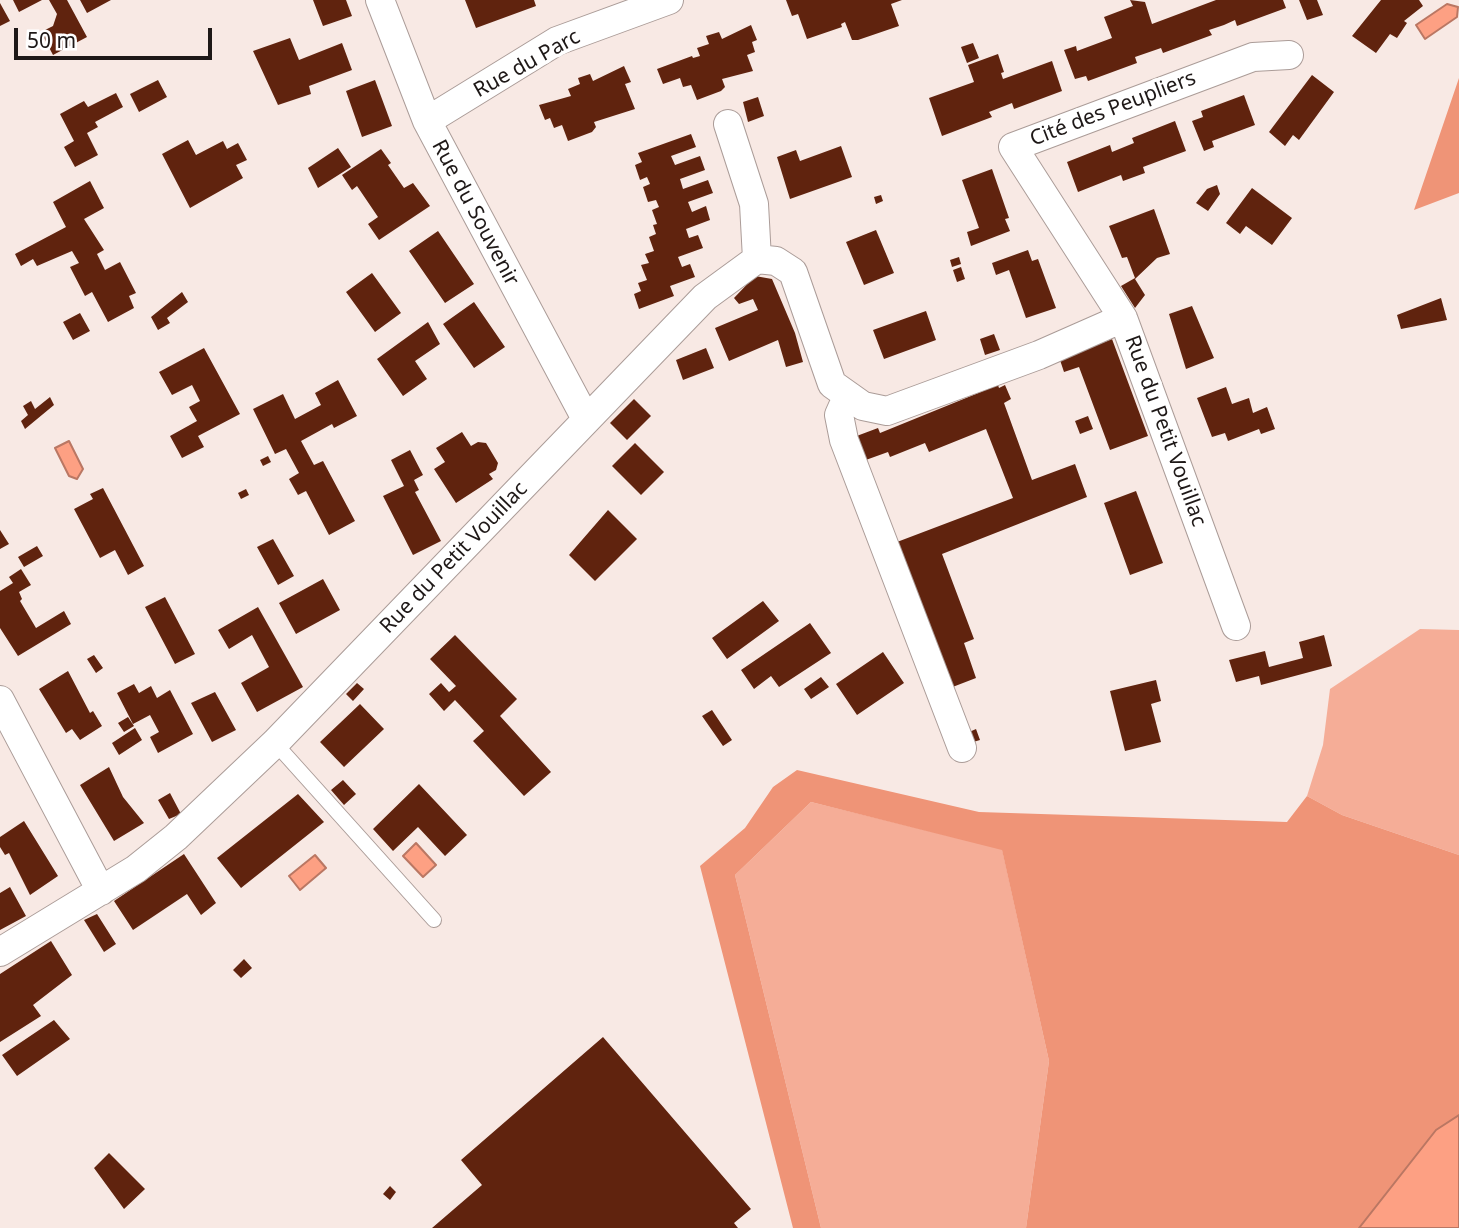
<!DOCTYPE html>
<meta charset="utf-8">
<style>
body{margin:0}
#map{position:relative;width:1459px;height:1228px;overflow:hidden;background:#f8e9e4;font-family:"Noto Sans",sans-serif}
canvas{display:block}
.scale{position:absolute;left:14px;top:28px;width:198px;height:32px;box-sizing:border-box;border:4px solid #1e1817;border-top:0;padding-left:9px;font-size:21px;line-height:24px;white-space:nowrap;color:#1e1817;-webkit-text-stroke:5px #fff;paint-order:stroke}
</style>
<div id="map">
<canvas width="1459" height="1228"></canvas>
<div class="scale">50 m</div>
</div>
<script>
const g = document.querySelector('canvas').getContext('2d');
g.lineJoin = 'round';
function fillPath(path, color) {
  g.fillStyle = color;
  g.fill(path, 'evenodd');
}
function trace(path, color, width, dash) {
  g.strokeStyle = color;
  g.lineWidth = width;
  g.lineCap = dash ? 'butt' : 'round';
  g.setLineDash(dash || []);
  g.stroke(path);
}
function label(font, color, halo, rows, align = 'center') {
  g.font = font + ' "Noto Sans",sans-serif';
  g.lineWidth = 7;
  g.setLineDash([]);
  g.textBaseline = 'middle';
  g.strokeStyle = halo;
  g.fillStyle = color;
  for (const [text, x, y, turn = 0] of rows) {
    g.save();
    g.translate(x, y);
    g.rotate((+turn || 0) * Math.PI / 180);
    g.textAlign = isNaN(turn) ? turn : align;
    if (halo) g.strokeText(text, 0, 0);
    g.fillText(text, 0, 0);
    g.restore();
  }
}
const green = new Path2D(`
 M1420,629L1459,630V855L1342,815L1307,796L1323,745L1330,689Z
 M811,802L1002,849L1049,1061L1026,1228H821L735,875Z`);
const forest = new Path2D(`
 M1459,78V193L1414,210Z
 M797,770L979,812L1287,822L1307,796L1342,815L1459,855V1115L1436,1130L1359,1228H1026L1049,1061L1002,850L811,802L735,875L821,1228H793L700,866L745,828L773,787Z`);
const water = new Path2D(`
 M1447,4L1458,7L1457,17L1425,39L1416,25Z
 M69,441L83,469L77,479L69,476L55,448Z
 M416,843L436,865L423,877L403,856Z
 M315,855L326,868L300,890L289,876Z
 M1459,1115V1228H1359L1436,1130Z`);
const building = new Path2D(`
 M13,0H42L19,12Z
 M49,0H67L87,37L53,55L41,32L53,26L57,14Z
 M80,0H111L87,13Z
 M313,0H346L352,16L323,26Z
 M465,0H534L536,6L476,28Z
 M786,0H902L891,4L899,26L858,40H852L845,22L841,24L842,27L807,39L798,14L792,16Z
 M1130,0L1145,2L1152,24L1216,0H1283L1286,8L1237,26L1235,20L1224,25L1209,30L1212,35L1163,53L1161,48L1135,57L1137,63L1088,81L1086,76L1075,79L1064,50L1076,46L1077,51L1112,38L1104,17L1133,6Z
 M1299,0H1317L1323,15L1307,20Z
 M1381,0H1419L1423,6L1404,21L1407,23L1397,38L1390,34L1376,53L1352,36Z
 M0,3L10,21L0,26Z
 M751,25L757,40L752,42L755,52L747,55L753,71L722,79L725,87L721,91L697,100L691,85L683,87L680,78L663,84L657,69L692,56L693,58L700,56L697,48L709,44L706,36L719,32L722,39Z
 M290,38L299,60L342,43L352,70L309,86L311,94L278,105L253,51Z
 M973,43L979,58L967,63L961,47Z
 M998,54L1004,72L1001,73L1003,79L1052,61L1062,91L1014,109L1012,103L989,112L992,117L942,136L929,98L974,82L968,65Z
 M624,66L631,82L625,84L635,109L594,122L596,127L592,132L568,141L562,125L554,128L550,118L545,120L539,105L571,96L568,89L580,84L578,78L590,74L593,81Z
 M1312,75L1334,92L1299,140L1293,135L1285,146L1269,132Z
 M158,80L167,97L139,112L130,94Z
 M375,80L392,126L362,137L346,91Z
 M116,93L123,107L95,122L98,127L87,133L98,155L75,167L64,147L74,141L60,114L84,101L88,107Z
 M1244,95L1255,125L1212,141L1214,147L1204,151L1192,121L1203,117L1201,111Z
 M758,97L764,116L748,122L743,102Z
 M1175,121L1186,151L1143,167L1145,173L1123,181L1121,175L1078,192L1067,162L1110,145L1112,152L1134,143L1132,138Z
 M691,134L696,147L671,156L675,165L700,156L705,170L680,179L683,189L708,180L713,193L688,202L692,212L706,206L710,220L686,229L689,238L698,235L703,248L678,257L682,267L690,264L695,277L670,286L674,296L639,309L634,294L641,291L638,283L647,280L641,265L649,263L645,254L654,251L649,237L656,234L653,225L657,224L652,210L659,207L656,200L648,202L643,187L650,184L647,177L640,180L635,165L642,162L638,153Z
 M188,140L196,155L223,141L227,149L238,143L247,160L236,165L243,178L190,208L162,154Z
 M841,146L852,177L790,199L777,157L796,150L800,161Z
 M338,148L351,167L318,188L308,168Z
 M381,149L391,163L388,165L404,188L413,183L430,206L379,240L368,224L378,217L357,186L352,190L342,175Z
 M992,169L1009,218L1005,219L1010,231L971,246L967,232L979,228L962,180Z
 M90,181L104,208L84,219L104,250L97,254L105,270L120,262L136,293L129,296L134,308L108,322L92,292L85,296L70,267L79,263L72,251L37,266L33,259L21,266L15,254L66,227L53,202Z
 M1217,185L1220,194L1208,211L1196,203L1207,189Z
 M1252,188L1292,218L1272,245L1246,226L1240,234L1226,223Z
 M881,195L883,201L876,204L874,197Z
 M1154,209L1170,254L1157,258L1135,279L1145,295L1135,308L1121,286L1135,278L1127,257L1122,258L1109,226Z
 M876,230L894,273L864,285L846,242Z
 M438,231L474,284L445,303L409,251Z
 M1028,250L1032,261L1038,259L1056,308L1026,318L1009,270L996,275L992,263Z
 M959,257L961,264L952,267L950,260Z
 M961,267L965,279L957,282L953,270Z
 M372,273L401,313L375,332L346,292Z
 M755,276L772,279L795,333L803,362L786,367L778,340L729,361L715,328L758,310L753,299L739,304L734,298Z
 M182,292L188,302L167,318L170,323L158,330L151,317Z
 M1441,298L1447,320L1401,329L1397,315Z
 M474,302L505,347L474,368L443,324Z
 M1192,306L1214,358L1186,369L1169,314Z
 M926,311L936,340L884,359L873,330Z
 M80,313L90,331L73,340L63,322Z
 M428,322L440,344L415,361L427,379L403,396L377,359Z
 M994,334L1000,350L985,355L980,339Z
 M1112,339L1148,436L1110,450L1079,367L1064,372L1060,360Z
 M204,348L240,414L198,436L204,447L182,458L170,436L197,421L189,407L200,401L192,385L172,395L159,372Z
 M706,348L714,368L683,380L676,360Z
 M338,380L357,416L334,428L332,424L301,441L314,465L323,461L355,521L329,535L306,491L298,495L289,479L299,473L286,449L275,454L253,409L283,394L295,419L321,405L315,393Z
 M998,385L999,388L1005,385L1011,399L1004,403L1032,480L1075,464L1087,497L942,554L974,639L964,643L976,678L950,688L897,542L1013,498L986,429L929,452L925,443L890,457L888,452L863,461L854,437L878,428L880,433Z
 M1226,387L1232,404L1249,398L1253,413L1267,407L1275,429L1261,434L1259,429L1228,441L1225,433L1212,437L1197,398Z
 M50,397L54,405L25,429L21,421L28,415L23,406L31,401L35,409Z
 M634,399L651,416L627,440L610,423Z
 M1088,416L1093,429L1080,434L1075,421Z
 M462,432L471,446L478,442L486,443L498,463L496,470L489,474L493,479L456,503L434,469L445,462L436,448Z
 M635,443L664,472L641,495L612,466Z
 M410,450L423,475L414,480L419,490L415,492L441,541L413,555L383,496L404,486L391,460Z
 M268,456L271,462L263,466L260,460Z
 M103,488L144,566L128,575L115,550L100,558L74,509L93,499L90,494Z
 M246,489L249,495L241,499L238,493Z
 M1136,491L1163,563L1130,575L1104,503Z
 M608,510L637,539L595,581L569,555Z
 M0,530L9,544L0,549Z
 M273,539L294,576L278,585L257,547Z
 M37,546L43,556L24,567L18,557Z
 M21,569L31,585L19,592L22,599L20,601L36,628L64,611L71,624L18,656L0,628V591L13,583L9,577Z
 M323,579L340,610L296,634L279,603Z
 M165,597L195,654L175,664L145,607Z
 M763,601L779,621L727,659L712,638Z
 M258,607L303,687L257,712L241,683L269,667L252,635L229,649L218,630Z
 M810,623L831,653L779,687L771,676L754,689L741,670Z
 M455,635L517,699L500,716L551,772L524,796L473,741L484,731L455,700L444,711L429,694L441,683L449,692L456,686L430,659Z
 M1324,635L1332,666L1261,685L1259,676L1236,682L1229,660L1265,651L1269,667L1303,658L1299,642Z
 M883,652L904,683L857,715L836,684Z
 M94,655L103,668L96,673L87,659Z
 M68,671L90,713L93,711L102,726L80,740L72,729L66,733L39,689Z
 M821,677L829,687L811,699L804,689Z
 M1156,680L1161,701L1151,704L1161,742L1125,751L1110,691Z
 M357,683L364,689L353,701L346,694Z
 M134,684L139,693L151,686L157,698L170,690L193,734L158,753L150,737L159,732L150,715L133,724L117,693Z
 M215,692L236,730L212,742L191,703Z
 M360,704L384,729L344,767L320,742Z
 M712,710L732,740L723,746L702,716Z
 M128,717L134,726L124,732L118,723Z
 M135,728L142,740L119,755L112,743Z
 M976,729L980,740L970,743L967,733Z
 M109,767L123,797L144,823L114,841L80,785Z
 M343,780L356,794L344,805L331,790Z
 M419,784L467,835L445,856L418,827L393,851L373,829Z
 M170,793L181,814L169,819L158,800Z
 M298,794L324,822L241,888L217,858Z
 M24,821L58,876L30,895L9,853L5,855L0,847V837Z
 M184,854L216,903L201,915L187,894L133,930L114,901Z
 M10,887L26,916L0,930V893Z
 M97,914L116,944L104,952L84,920Z
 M51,941L72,975L33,1005L41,1016L0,1042V974Z
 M244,959L252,968L241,978L233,970Z
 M54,1020L70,1039L17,1076L2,1055Z
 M603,1037L751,1209L734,1223L738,1228H432L482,1185L461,1160Z
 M109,1153L145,1189L124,1209L94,1168Z
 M390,1186L396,1192L390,1200L383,1194Z`);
const lane = new Path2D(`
 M275,743L434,920`);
const street = new Path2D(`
 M380,0L427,121L586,419
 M427,121L557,41L669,0
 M728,124L754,204L757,259
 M1123,318L1013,147L1253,57L1289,55
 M847,397L839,415L844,440L962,748
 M0,700L101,891
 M0,952L136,869L176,837L275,743L705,297L757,259L776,261L793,272L832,384L863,406L887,411L1039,355L1123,318L1236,626`);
const streetNames = [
 ["Rue du Parc",527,64,-29],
 ["Cité des Peupliers",1113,109,-21],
 ["Rue du Souvenir",475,213,62],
 ["Rue du Petit Vouillac",1165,431,70],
 ["Rue du Petit Vouillac",454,558,-46]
];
fillPath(green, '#f5ad97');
fillPath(forest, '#ef9477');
fillPath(water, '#fda083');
trace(water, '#ba7763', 2);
fillPath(building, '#60230e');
trace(lane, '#ab9c98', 16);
trace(street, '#ab9c98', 30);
trace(lane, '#fff', 14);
trace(street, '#fff', 28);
label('21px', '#1e1817', '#fff', streetNames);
</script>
